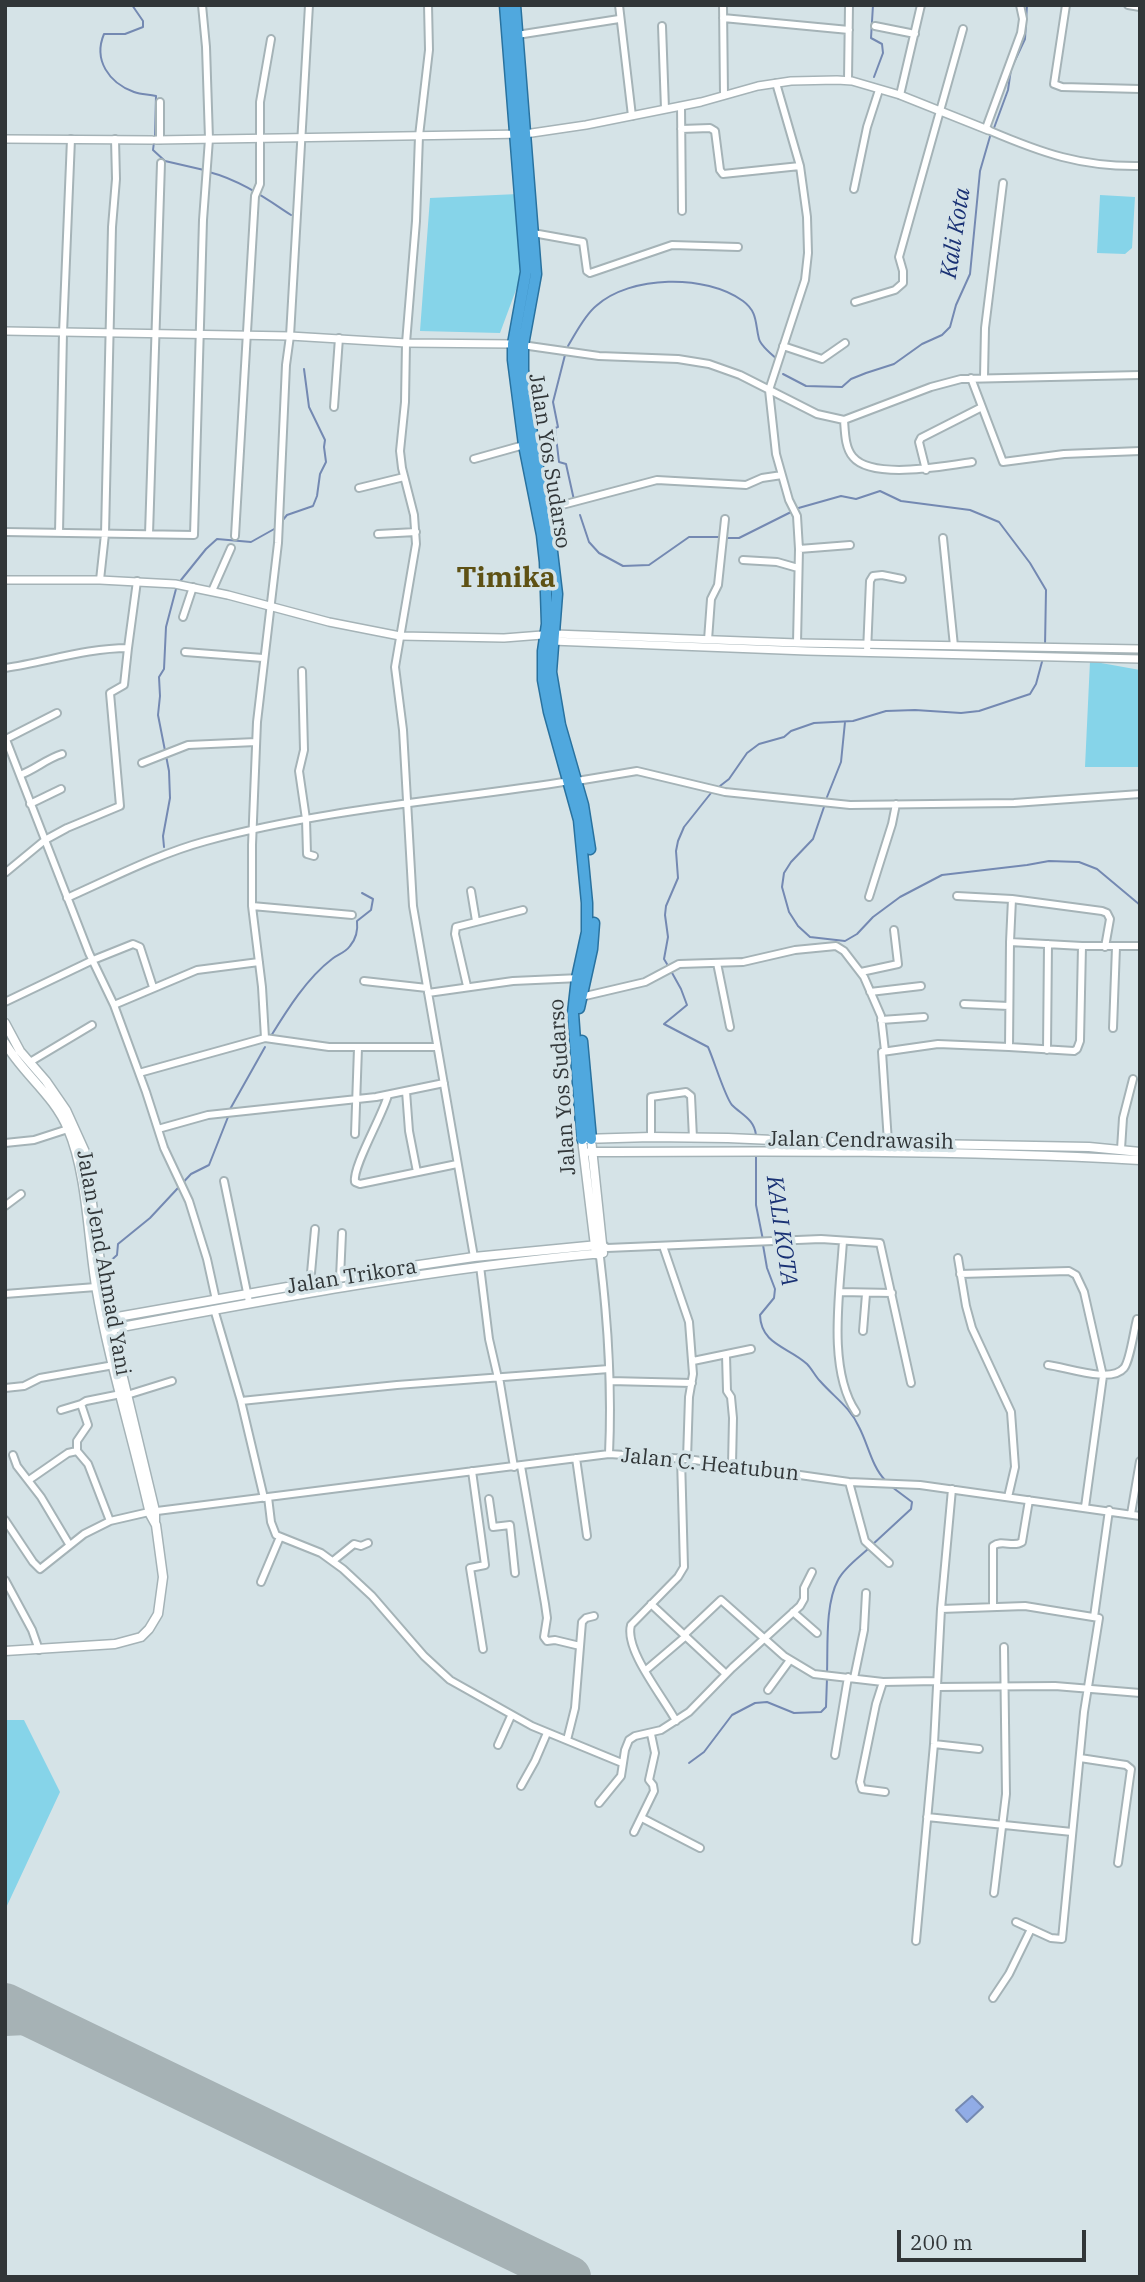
<!DOCTYPE html>
<style>
body{margin:0}
#map{position:relative;width:1145px;height:2282px;overflow:hidden;background:#d5e3e7;font-family:"IBM Plex Serif",serif}
canvas{display:block}
.frame{position:absolute;inset:0;border:7px solid #313638;pointer-events:none}
.scale{position:absolute;left:897px;top:2230px;width:189px;height:32px;box-sizing:border-box;border:4px solid #313638;border-top:0;padding-left:9px;font-size:21px;line-height:24px;white-space:nowrap;color:#313638;-webkit-text-stroke:5px #d5e3e7;paint-order:stroke}
</style>
<div id="map">
<canvas width="1145" height="2282"></canvas>
<div class="frame"></div>
<div class="scale">200 m</div>
</div>
<script>
const g = document.querySelector('canvas').getContext('2d');
g.lineJoin = 'round';
function fillPath(path, color) {
  g.fillStyle = color;
  g.fill(path, 'evenodd');
}
function trace(path, color, width, dash) {
  g.strokeStyle = color;
  g.lineWidth = width;
  g.lineCap = dash ? 'butt' : 'round';
  g.setLineDash(dash || []);
  g.stroke(path);
}
function label(font, color, halo, rows, align = 'center') {
  g.font = font + ' "IBM Plex Serif",serif';
  g.lineWidth = 7;
  g.setLineDash([]);
  g.textBaseline = 'middle';
  g.strokeStyle = halo;
  g.fillStyle = color;
  for (const [text, x, y, turn = 0] of rows) {
    g.save();
    g.translate(x, y);
    g.rotate((+turn || 0) * Math.PI / 180);
    g.textAlign = isNaN(turn) ? turn : align;
    if (halo) g.strokeText(text, 0, 0);
    g.fillText(text, 0, 0);
    g.restore();
  }
}
const green = new Path2D(`
 M518,194L523,271L500,333L420,331L430,198Z
 M1100,195L1135,197L1132,248L1125,254L1097,253Z
 M1090,661L1140,670V767H1085Z
 M5,1720H24L60,1792L5,1910Z`);
const water = new Path2D(`
 M972,2096L983,2107L967,2122L956,2110Z`);
const stream = new Path2D(`
 M132,5L143,21V27L125,34H104C93,60 109,83 134,92C142,95 148,94 156,96L155,137
 M873,5L871,38L882,44L883,53L874,77
 M994,128L1008,90L1011,69L1025,39L1027,5
 M154,142L153,150L165,161L204,170
 M209,172C240,180 265,198 291,215
 M568,346C576,333 584,316 596,306C630,275 706,274 743,301C758,312 755,324 759,339C761,346 771,354 777,359
 M565,355L553,402L558,427L555,428L559,462L566,464L574,500
 M783,374L806,386L842,387L851,379L866,373L894,364L922,344L942,335L950,327L956,305L970,274L980,171L991,133
 M795,509L841,496L856,499L880,491L901,501L970,510L999,522L1030,563L1046,590L1045,646
 M580,515L589,542L599,553L623,566L649,565L689,537H720
 M282,521L287,515L313,506L317,496L320,474L326,462L324,447L325,440L309,407L304,369
 M726,538H739L791,512
 M181,580L206,549L217,539L251,542L276,528
 M720,786L729,779L747,753L759,744L784,737L791,731L814,723L853,721L886,711L915,710L961,713L979,711L1030,694L1036,684L1043,658
 M827,797L841,762L845,722
 M824,807L813,839L791,862L784,873L782,887L789,912L798,926L810,937L845,941L857,934L873,917L900,897L942,875L1027,865L1049,861L1079,862L1097,869L1140,905
 M164,847L163,836L170,798L169,771L158,715L160,696L159,677L164,669L166,627L176,589
 M667,964L664,959L668,937L665,915L666,906L678,878L676,851L678,841L684,827L711,793
 M671,971L681,989L687,1005L664,1024L708,1047C714,1060 725,1097 732,1105C742,1115 754,1119 756,1135
 M271,1036C287,1010 307,978 332,959C338,954 345,953 350,946C356,939 358,930 357,921L371,910L373,899L362,893
 M229,1111L265,1047
 M756,1155V1205L763,1240
 M763,1245L767,1268L775,1289L774,1298L760,1315C761,1345 789,1347 807,1364C812,1369 815,1376 820,1381C834,1397 850,1407 859,1427C868,1444 872,1467 885,1480
 M105,1266L117,1255L118,1244L150,1218L191,1174L209,1165L228,1117
 M872,1545L911,1509L912,1502L892,1487
 M827,1673C828,1646 825,1604 838,1580C844,1568 858,1558 868,1549
 M689,1763L704,1752L732,1715L755,1703L767,1702L794,1713L821,1712L826,1707L827,1678`);
const taxiway = new Path2D(`
 M5,2027L48,2025`);
const runway = new Path2D(`
 M5,2004L570,2277`);
const minor = new Path2D(`
 M428,5L429,50L419,136L416,221L406,343L405,402L400,451L402,468L414,515L416,544L395,667L403,730L413,906L474,1257
 M619,5L632,116
 M723,5L724,95
 M1066,5L1054,84L1062,87L1140,89
 M1128,5L1140,7
 M723,18L849,30
 M662,26L665,109
 M875,26L915,34
 M517,35L619,19
 M848,80L849,5
 M776,83L800,166L807,217L808,253L805,280L769,390L776,454L789,500L797,516L799,549L797,643
 M900,95L921,5
 M681,106L682,211
 M986,128L1021,33L1023,19L1020,5
 M681,129L710,128L715,131L720,170L723,174L800,166
 M988,130C1042,153 1081,167 1140,166
 M160,140V102
 M854,189L867,127L879,90
 M533,233L583,242L587,271L590,273L672,245L738,247
 M855,302L895,290L903,283V271L899,257L963,29
 M522,345L599,356L678,359L709,364L740,375L817,414L844,420L931,387L961,379L1140,375
 M783,346L822,359L845,343
 M984,377L985,328L1003,183
 M971,378L1003,462L1064,454L1140,451
 M334,407L339,338
 M844,420C845,433 845,448 853,457C872,480 946,466 972,462
 M474,459L524,445
 M926,470L919,442L921,438L982,407
 M359,488L404,477
 M547,509L657,480L746,485L762,478L782,475
 M5,532L194,535L203,220L209,139L206,47L202,5
 M59,533L63,333L71,139
 M149,534L161,163
 M378,534L416,532
 M235,536L255,196L260,184V102L271,39
 M943,538L954,646
 M799,549L850,545
 M743,560L777,562L798,568
 M100,580L105,534L112,227L116,179L115,139
 M212,591L231,548
 M183,617L193,587
 M708,640L711,599L718,585L725,519
 M185,652L263,658
 M867,652L870,581L873,576L882,575L902,579
 M5,668C46,662 87,648 128,648L137,581
 M302,671L304,750L299,771L306,819L307,854L314,856
 M5,737L89,953L114,1005L146,1092L164,1148L189,1201L207,1259L216,1300
 M6,739L57,713
 M142,763L188,745L256,742
 M20,775C36,769 46,759 62,754
 M577,781L637,771L725,792L850,805L1014,803L1140,794
 M30,804L61,789
 M5,873L45,840L67,828L120,806L110,693L124,685L128,648
 M471,891L476,921
 M957,896L1012,899L1102,911L1107,913L1110,919L1105,947
 M869,897L892,824L896,804
 M67,898C112,878 158,854 206,841C324,809 449,800 570,781
 M252,906L352,915
 M1010,942L1012,899
 M717,963L730,1027
 M861,972L898,964L894,930
 M364,981L427,988
 M467,986L455,934L456,927L523,910
 M870,992L921,986
 M428,993L513,981L580,978
 M581,997L645,982L679,964L743,962L795,950L836,946L844,951L864,977L881,1016L885,1051
 M5,1002L93,960L133,944L140,947L153,987
 M964,1004L1009,1006
 M114,1005L197,970L259,962
 M881,1020L924,1017
 M1113,1028L1116,947
 M265,1038L329,1047H436
 M1009,1047L1074,1051L1077,1049L1080,1041L1082,946
 M1047,1050L1048,944
 M30,1062L92,1025
 M139,1073L265,1038L262,987L252,906V845L257,722L278,543L286,365L290,336L309,5
 M406,1091L409,1131L417,1172
 M388,1095C383,1115 352,1167 355,1182L360,1184L457,1164
 M158,1129L208,1115L376,1097L444,1083
 M355,1134L358,1048
 M651,1137V1097L686,1092L691,1096L693,1138
 M888,1142L882,1052L938,1044L1009,1047L1010,942L1082,946H1140
 M5,1143L34,1140L68,1129
 M1121,1149L1123,1118L1133,1079
 M224,1181L249,1302
 M5,1206L21,1194
 M843,1241C840,1291 827,1369 856,1412
 M602,1244L607,1248L821,1239L880,1243L911,1383
 M663,1246L689,1322L693,1374L689,1397L687,1459
 M596,1254L600,1257C608,1322 612,1388 609,1454
 M958,1258L966,1306L972,1328L1011,1412L1015,1467L1008,1497
 M480,1266L489,1339L498,1378
 M960,1274L1069,1271L1076,1275L1084,1292L1103,1376L1085,1507
 M340,1278L342,1233
 M310,1284L315,1229
 M840,1292L892,1293
 M5,1294L96,1287
 M214,1309L241,1401L264,1498
 M863,1331L866,1294
 M726,1355L727,1391L731,1397L733,1418L732,1465
 M693,1361L751,1349
 M1048,1365C1066,1367 1111,1384 1124,1368C1130,1361 1134,1330 1137,1319
 M499,1377L514,1467
 M610,1381L692,1383
 M5,1388L24,1386L40,1378L114,1365
 M127,1395L172,1381
 M241,1401L397,1385L609,1369
 M61,1410L81,1404
 M77,1451V1441L88,1425L81,1404L86,1401L121,1394
 M13,1455L17,1466L41,1497L69,1544
 M576,1458L587,1536
 M521,1466L545,1604L547,1618L544,1637L547,1641L555,1640L580,1646
 M472,1471L485,1565L470,1568L483,1649
 M29,1480L68,1453L77,1451L88,1464L110,1521
 M849,1482L865,1541L889,1563
 M268,1497L271,1522L276,1535L321,1553L343,1569L372,1596L424,1656L450,1680L532,1726L622,1763
 M489,1499L493,1527L510,1525L515,1573
 M1131,1514L1140,1461
 M5,1520L33,1562L40,1569L84,1534L110,1521L149,1512L609,1454L687,1459L849,1482L920,1485L1140,1516
 M333,1561L354,1544L361,1546L368,1543
 M5,1580L32,1630L39,1650
 M261,1582L280,1537
 M651,1604L726,1674
 M993,1606V1546C1002,1539 1013,1548 1022,1542L1029,1500
 M941,1609L1025,1606L1099,1618L1084,1712L1062,1939L1051,1938L1016,1922
 M793,1612L817,1633
 M1094,1617L1109,1510
 M685,1634L721,1600L784,1656L814,1674L883,1682L937,1681
 M646,1670L686,1636
 M854,1678L864,1630L866,1593
 M883,1682L876,1704L860,1782L862,1789L885,1792
 M937,1687L1055,1686L1140,1693
 M768,1690L790,1660
 M676,1721C664,1698 624,1650 631,1625L678,1577L684,1567L681,1458
 M567,1740L575,1708L582,1622L586,1618L594,1616
 M934,1744L979,1749
 M498,1745L511,1716
 M835,1755L848,1677
 M1080,1758L1126,1765L1131,1769L1118,1863
 M521,1786L535,1761L547,1733
 M599,1803L621,1776L625,1750L629,1740L635,1736L661,1730L689,1712L732,1668L800,1606L804,1599V1588L812,1572
 M927,1817L1072,1832
 M642,1818L700,1848
 M634,1832L654,1791L653,1785L649,1780L655,1753L651,1734
 M994,1893L1006,1794L1004,1647
 M916,1941L934,1744L941,1609L952,1489
 M993,1998L1009,1974L1031,1929`);
const tertiary = new Path2D(`
 M5,139L152,140
 M156,140L525,134L586,125L701,102L758,86L791,81L837,80L852,81L900,95L988,130
 M5,331L290,336L406,343L513,344
 M5,580H100L175,584L228,595L329,622L400,636L504,638L555,634L797,643L1140,649
 M552,641L807,651L1140,659`);
const secondary = new Path2D(`
 M5,1023L20,1051L46,1081L66,1110L85,1152L103,1283L119,1361L155,1511V1522
 M5,1043C23,1074 54,1095 68,1129C87,1173 88,1237 96,1286C109,1363 133,1438 150,1514L156,1525L163,1577L158,1614L149,1629L141,1637L115,1644L5,1651
 M590,1152C773,1151 957,1150 1140,1160
 M596,1254L582,1139L651,1137L728,1138L818,1142L1089,1147L1140,1152
 M106,1319L378,1271L474,1257L598,1245
 M106,1330C271,1299 435,1268 603,1253L591,1139`);
const trunk = new Path2D(`
 M505,5L526,272L513,344V360L524,445L542,535L545,562L547,624L543,651V680L549,712L579,820L587,903V932L577,978L573,1013L582,1139
 M515,5L536,274L523,345V370L534,448L547,509L557,594L551,672L560,725L583,805L590,849
 M579,1008L592,949L594,923
 M582,1041L591,1139`);
const streetNames = [
 ["Jalan Yos Sudarso",549,461,81],
 ["Jalan Yos Sudarso",563,1087,-94],
 ["Jalan Cendrawasih",861,1141,1],
 ["Jalan Jend Ahmad Yani",103,1263,80],
 ["Jalan Trikora",352,1277,-9],
 ["Jalan C. Heatubun",710,1465,6]
];
const waterNames = [
 ["Kali Kota",956,233,-81],
 ["KALI KOTA",781,1231,82]
];
const districtNames = [
 ["Timika",506,579]
];
fillPath(green, '#86d4e9');
fillPath(water, '#91ace6');
trace(water, '#7489b2', 2);
trace(stream, '#7489b2', 2);
trace(taxiway, '#a6b2b5', 18);
trace(runway, '#a6b2b5', 42);
trace(minor, '#a5b3b7', 10);
trace(tertiary, '#a5b3b7', 10);
trace(secondary, '#a5b3b7', 11);
trace(trunk, '#29729f', 13);
trace(minor, '#fff', 6);
trace(tertiary, '#fff', 7);
trace(secondary, '#fff', 8);
trace(trunk, '#50a8de', 10);
label('21px', '#313638', '#d5e3e7', streetNames);
label('italic 23px', '#193174', '#d5e3e7', waterNames);
label('bold 28px', '#5e5114', '#d5e3e7', districtNames);
</script>
